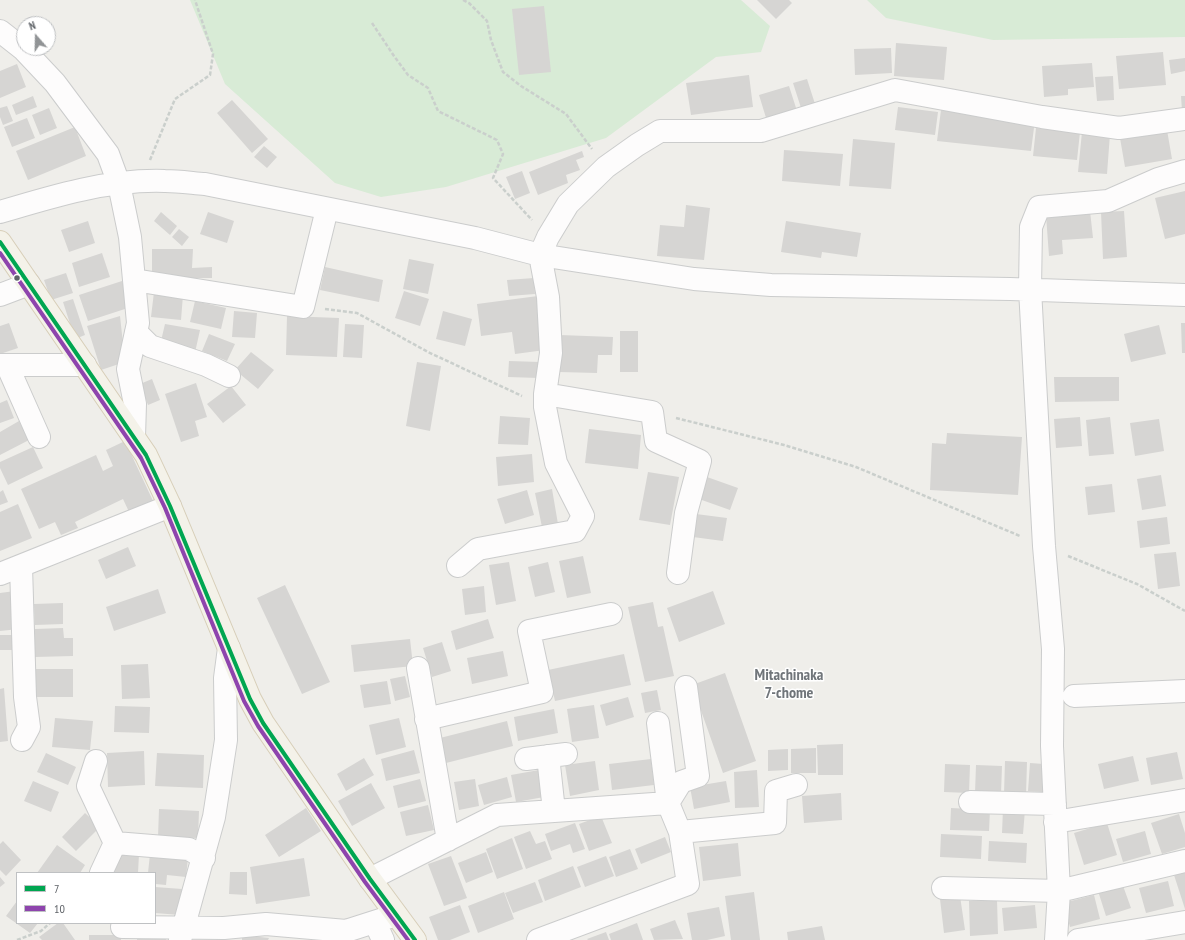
<!DOCTYPE html>
<style>
body{margin:0}
#map{position:relative;width:1185px;height:940px;overflow:hidden;background:#efeeea;font-family:"PT Sans Narrow",sans-serif}
canvas{display:block}
.legend{position:absolute;left:16px;top:872px;width:140px;height:52px;box-sizing:border-box;background:#fff;border:1px solid #bfc1c3;margin:0;padding:5px 7px;list-style:none;font-size:12px;color:#5f6368}
.legend li{display:flex;align-items:center;gap:8px;height:20px}
.legend b{width:20px;border:1px solid #bfc1c3}
.north{position:absolute;left:16px;top:16px;width:40px;height:40px;box-sizing:border-box;background:#fff;border:1px solid #bfc1c3;border-radius:50%;rotate:340deg;font-size:11px;font-weight:700;line-height:16px;text-align:center;color:#5f6368}
.north::after{content:'';display:block;margin:auto;width:14px;height:18px;background:#919496;clip-path:polygon(50% 0,100% 100%,50% 72%,0 100%)}
</style>
<div id="map">
<canvas width="1185" height="940"></canvas>
<ul class="legend">
<li><b style="height:5px;background:#00a651"></b>7</li>
<li><b style="height:5px;background:#8e44ad"></b>10</li>
</ul>
<div class="north">N</div>
</div>
<script>
const g = document.querySelector('canvas').getContext('2d');
g.lineJoin = 'round';
function fillPath(path, color) {
  g.fillStyle = color;
  g.fill(path, 'evenodd');
}
function trace(path, color, width, dash) {
  g.strokeStyle = color;
  g.lineWidth = width;
  g.lineCap = dash ? 'butt' : 'round';
  g.setLineDash(dash || []);
  g.stroke(path);
}
function label(font, color, halo, rows, align = 'center') {
  g.font = font + ' "PT Sans Narrow",sans-serif';
  g.lineWidth = 3;
  g.setLineDash([]);
  g.textBaseline = 'middle';
  g.strokeStyle = halo;
  g.fillStyle = color;
  for (const [text, x, y, turn = 0] of rows) {
    g.save();
    g.translate(x, y);
    g.rotate((+turn || 0) * Math.PI / 180);
    g.textAlign = isNaN(turn) ? turn : align;
    if (halo) g.strokeText(text, 0, 0);
    g.fillText(text, 0, 0);
    g.restore();
  }
}
const green = new Path2D(`
 M190,0H741L770,26L761,52L716,57L606,138L446,187L381,197L335,183L225,84Z
 M867,0H1185V37L993,40L886,18Z`);
const building = new Path2D(`
 M757,0H789L792,3L776,19Z
 M544,6L551,72L519,75L512,9Z
 M896,43L947,47L944,80L894,76Z
 M891,48L892,73L855,75L854,49Z
 M1163,52L1166,85L1119,89L1116,56Z
 M1185,58V71L1171,74L1169,60Z
 M1092,63L1094,87L1068,89V95L1044,97L1042,66Z
 M17,64L26,87L0,98V71Z
 M749,75L753,107L691,115L686,83Z
 M1113,76L1114,100L1097,101L1095,77Z
 M807,79L816,107L802,111L793,83Z
 M789,86L797,111L767,121L759,95Z
 M33,96L37,107L16,115L12,105Z
 M1181,96H1185V111H1182Z
 M232,100L268,139L252,153L217,113Z
 M7,106L13,121L3,125L0,117V108Z
 M898,107L938,112L935,135L895,130Z
 M49,108L57,128L40,135L32,115Z
 M941,110L1035,120L1031,151L937,141Z
 M27,118L35,138L12,147L4,127Z
 M75,127L86,156L28,180L16,151Z
 M1036,128L1080,132L1077,160L1033,156Z
 M1167,130L1172,159L1125,167L1120,138Z
 M1082,132L1110,134L1107,174L1078,172Z
 M853,139L895,143L891,189L849,186Z
 M264,146L277,157L267,168L254,157Z
 M784,150L843,154L840,186L782,181Z
 M582,151L584,157L576,160L580,170L566,175L568,183L538,195L529,172Z
 M522,171L530,193L515,199L506,177Z
 M1185,191V234L1165,239L1155,198Z
 M686,205L710,208L704,260L657,256L660,225L684,227Z
 M1090,211L1093,238L1062,240L1063,254L1049,256L1046,215Z
 M1124,211L1127,257L1103,259L1101,212Z
 M161,212L177,226L170,235L154,221Z
 M208,212L234,221L227,243L200,234Z
 M88,221L95,243L69,252L61,230Z
 M786,221L861,233L857,257L822,252L821,258L781,252Z
 M179,229L189,237L182,246L172,237Z
 M152,249H193L192,268L212,267V278H152Z
 M102,253L110,277L79,287L72,263Z
 M409,259L434,264L428,294L403,289Z
 M325,267L383,280L379,302L320,290Z
 M66,273L73,293L51,300L44,280Z
 M534,278L535,294L509,296L507,280Z
 M122,281L131,307L88,321L79,295Z
 M404,291L429,299L420,326L395,318Z
 M154,292L183,295L181,320L151,317Z
 M538,296L545,350L515,354L512,332L481,336L477,304Z
 M73,299L85,335L75,339L63,302Z
 M195,301L226,308L221,329L190,322Z
 M234,311L257,313L255,338L232,337Z
 M443,311L472,319L465,346L436,339Z
 M120,316L125,362L101,370L87,326Z
 M287,316L339,318L337,357L286,355Z
 M9,323L18,348L0,354V326Z
 M1181,323H1185V353H1182Z
 M165,324L200,330L194,357L161,341Z
 M345,324L364,325L362,358L343,357Z
 M1159,325L1166,354L1131,362L1124,334Z
 M620,331H638V372H620Z
 M209,334L235,344L227,361L202,351Z
 M560,335L613,337L612,355H598L597,373L559,372Z
 M251,352L274,370L258,389L235,370Z
 M509,361L540,362L539,378L508,377Z
 M417,362L441,366L430,431L406,426Z
 M1054,377H1119V401L1055,402Z
 M152,379L160,400L148,405L140,384Z
 M196,383L207,417L195,421L199,436L181,442L165,394Z
 M231,386L246,405L223,423L207,404Z
 M7,400L14,418L0,423V403Z
 M500,416L530,418L528,445L498,444Z
 M1080,417L1082,446L1056,448L1054,419Z
 M1110,417L1114,454L1089,456L1086,420Z
 M1159,419L1164,451L1135,456L1130,423Z
 M19,421L29,440L0,455V432Z
 M589,429L641,435L638,469L585,463Z
 M947,433L1022,437L1018,495L930,490L932,443L946,444Z
 M125,441L154,503L130,514L123,499L75,522L78,528L61,535L55,522L39,529L21,489L96,455L103,471L113,466L106,450Z
 M33,447L43,468L8,485L0,468V462Z
 M532,454L534,482L498,486L496,457Z
 M648,472L679,477L670,525L639,520Z
 M1161,475L1166,506L1142,510L1137,479Z
 M707,477L738,488L730,510L699,499Z
 M1112,484L1115,512L1088,515L1085,487Z
 M552,489L558,524L542,527L535,493Z
 M3,490L8,502L0,505V492Z
 M527,490L534,515L505,524L497,499Z
 M18,504L32,538L0,551V512Z
 M696,514L727,518L723,541L693,537Z
 M1167,517L1170,544L1140,548L1137,521Z
 M128,547L136,566L106,579L98,560Z
 M1176,552L1180,586L1158,589L1154,554Z
 M583,556L591,593L567,598L559,561Z
 M509,562L516,601L496,605L489,565Z
 M548,562L555,592L535,597L528,567Z
 M285,585L330,682L302,694L257,598Z
 M484,586L486,612L465,615L462,589Z
 M158,589L166,613L114,631L106,607Z
 M15,591L19,629L0,631V593Z
 M713,591L725,624L679,642L667,608Z
 M653,602L658,627L663,626L674,676L645,682L628,607Z
 M63,603V624L35,625L34,604Z
 M488,619L494,638L456,650L451,631Z
 M63,628L64,638H73V656L35,657V629Z
 M0,635H18V650H0Z
 M410,639L413,666L354,672L351,645Z
 M442,642L451,671L432,677L423,648Z
 M503,651L508,676L472,684L467,658Z
 M624,654L631,685L555,701L548,670Z
 M148,664L150,698L122,699L121,665Z
 M33,669H73V697H32Z
 M725,673L756,761L723,773L692,685Z
 M405,676L410,697L395,701L390,679Z
 M387,681L391,704L364,708L360,685Z
 M4,688L8,741L0,742V689Z
 M657,690L661,710L645,713L641,693Z
 M628,697L634,717L606,726L600,705Z
 M594,705L599,738L572,742L567,709Z
 M115,706L150,707L149,733L114,732Z
 M554,709L558,733L518,741L514,717Z
 M55,718L93,721L90,750L52,747Z
 M399,718L406,747L376,755L369,725Z
 M507,721L513,746L446,763L440,738Z
 M843,744V775H818L817,745Z
 M816,748V773H791V749Z
 M788,749V770L768,771V750Z
 M414,750L420,773L386,781L381,759Z
 M144,751L145,785L108,787L107,753Z
 M1177,752L1183,779L1151,785L1146,758Z
 M46,753L76,767L68,785L37,772Z
 M157,753L204,755L203,788L155,786Z
 M1133,756L1139,781L1104,789L1098,764Z
 M364,758L374,775L346,791L337,774Z
 M651,759L654,785L612,790L609,764Z
 M595,761L599,790L570,796L565,765Z
 M1005,761L1027,762L1026,795L1004,794Z
 M1030,763L1044,764L1043,792L1028,791Z
 M945,764L970,765L969,793L944,792Z
 M976,765L1002,766L1001,794L975,793Z
 M539,770L544,797L516,802L511,775Z
 M757,770L759,807L735,808L734,772Z
 M507,777L512,797L484,805L478,785Z
 M420,779L426,801L398,808L393,786Z
 M475,779L479,806L459,810L454,782Z
 M33,781L59,792L51,812L24,801Z
 M726,781L730,802L694,809L690,787Z
 M371,783L385,808L352,826L338,801Z
 M841,793L842,820L804,823L802,796Z
 M428,805L434,830L406,836L400,812Z
 M306,808L321,831L279,857L265,835Z
 M951,808L990,810L989,831L950,830Z
 M159,809L199,811L198,838L158,837Z
 M1003,809L1025,810L1023,834L1002,833Z
 M85,813L100,827L76,851L62,837Z
 M1179,814L1185,833V847L1162,854L1151,823Z
 M601,816L612,843L589,851L579,824Z
 M575,823L585,849L573,853L570,844L551,851L545,834Z
 M1107,823L1117,855L1084,865L1074,833Z
 M530,831L536,844L545,841L552,859L526,869L514,837Z
 M1145,831L1151,854L1123,862L1116,839Z
 M941,834L982,836L981,859L940,857Z
 M665,837L671,852L641,864L635,849Z
 M512,838L523,869L497,879L486,849Z
 M3,841L21,860L6,876L0,870V844Z
 M989,841L1027,843L1026,863L988,861Z
 M738,843L741,876L703,881L699,847Z
 M57,845L85,865L80,873H37Z
 M630,849L638,869L616,877L609,857Z
 M486,852L493,872L466,883L458,863Z
 M115,853L139,854L138,873H113Z
 M150,854L188,858L186,877L167,875L166,885L155,884V873H148Z
 M451,856L467,898L444,906L428,864Z
 M606,856L614,876L585,887L577,867Z
 M304,858L310,896L256,904L250,867Z
 M573,866L581,887L545,901L538,880Z
 M230,872H247V895L229,894Z
 M1185,872V909L1174,875Z
 M0,877L5,883L0,887Z
 M1168,881L1174,906L1146,913L1139,888Z
 M535,882L543,902L513,913L505,893Z
 M1122,883L1131,908L1106,916L1098,891Z
 M155,887L182,889L180,915L155,913Z
 M504,892L514,919L478,933L468,906Z
 M754,892L760,940H731L725,896Z
 M1094,895L1100,919L1070,927L1063,903Z
 M960,896L965,930L944,933L940,899Z
 M997,900L998,934L970,936L969,901Z
 M17,901V923H38L30,933L6,916Z
 M460,905L470,932L450,940H438L429,917Z
 M1035,905L1037,928L1004,931L1002,908Z
 M719,907L725,936L707,940H692L687,913Z
 M675,920L683,939L654,940L650,929Z
 M58,923H63L75,940H42L39,937Z
 M637,923L643,940H611L609,934Z
 M822,926L825,940H788L787,932Z
 M606,932L609,940H588L587,939Z
 M89,935H121V940H89Z
 M242,935L269,938L268,940H242Z
 M137,937L166,938V940H137Z`);
const path = new Path2D(`
 M463,0L469,3L487,21L491,40L503,72L521,86L566,114L592,149
 M372,23L394,56L408,75L428,88L438,111L497,140L503,154L493,178L532,220
 M150,160L175,99L210,75L213,54L195,0
 M325,309L357,313L428,352L522,396
 M676,418L784,445L856,467L1020,536
 M1068,556L1137,584L1185,611
 M17,940L41,931L50,923`);
const minor = new Path2D(`
 M0,31L23,49L55,83L108,154L119,184L130,237L138,323L128,369L135,404L134,437
 M0,212C53,196 109,179 165,181C178,181 192,183 205,184L475,238L540,255L694,279L771,285L1010,289L1185,295
 M134,280L303,307L327,209
 M0,295L29,284
 M136,332L150,346L206,365L229,376
 M0,365H85
 M7,365L39,437
 M545,394L652,412L656,441L700,461L686,513L678,573
 M21,566L25,697L29,727L22,740
 M458,566L478,549L575,531L583,516L556,463L545,407V394L551,353L548,297L540,255L548,237L568,204L606,167L637,145L660,131H761L895,90L1042,117L1119,128L1185,119
 M0,574L170,506
 M418,668L448,840
 M1074,696L1185,691
 M426,719L542,692L529,631L611,614
 M658,723L668,803
 M548,756L554,811
 M526,759L566,754
 M96,761L88,786L115,843L101,873
 M970,802L1055,804
 M668,803L681,782L698,776L686,687
 M1055,822L1185,800
 M680,832L775,823L776,791L796,785
 M115,843L189,849L204,858
 M370,879L497,815L668,803L680,832L688,884L538,940
 M943,888L1059,891L1185,861
 M375,922L383,940
 M122,927L224,928L266,924L346,931L396,915
 M180,940L214,817L226,740L225,678L229,648
 M1056,940L1059,891L1052,746L1053,649L1044,546L1030,289L1031,227L1039,207L1108,201L1158,179L1185,171
 M1078,940L1185,922`);
const major = new Path2D(`
 M0,242L146,455L170,506L250,699L263,723L370,879L415,940`);
const bus1 = new Path2D(`
 M0,242L146,455L170,506L250,699L263,723L370,879L415,940`);
const bus2 = new Path2D(`
 M0,253L141,458L165,508L244,701L258,726L365,882L408,940`);
const markers = [
 [17,278,3.5,"#5f6368"]
];
const neighbourhoodNames = [
 ["Mitachinaka",789,675],
 ["7-chome",789,693]
];
fillPath(green, '#d8ebd6');
fillPath(building, '#d6d5d3');
trace(minor, '#cbcccc', 24);
trace(major, '#d7ceb8', 24);
trace(path, '#cacfcc', 2.5, [4, 2]);
trace(minor, '#fdfcfc', 22);
trace(major, '#f4f2e9', 22);
trace(bus1, '#00a651', 4);
trace(bus2, '#8e44ad', 4);
for (const [x, y, r, color] of markers) {
  const dot = new Path2D();
  dot.arc(x, y, r, 0, 2 * Math.PI);
  g.fillStyle = color;
  g.fill(dot);
  trace(dot, '#fff', 1.5);
}
label('bold 16px', '#70757a', '#fff', neighbourhoodNames);
</script>
